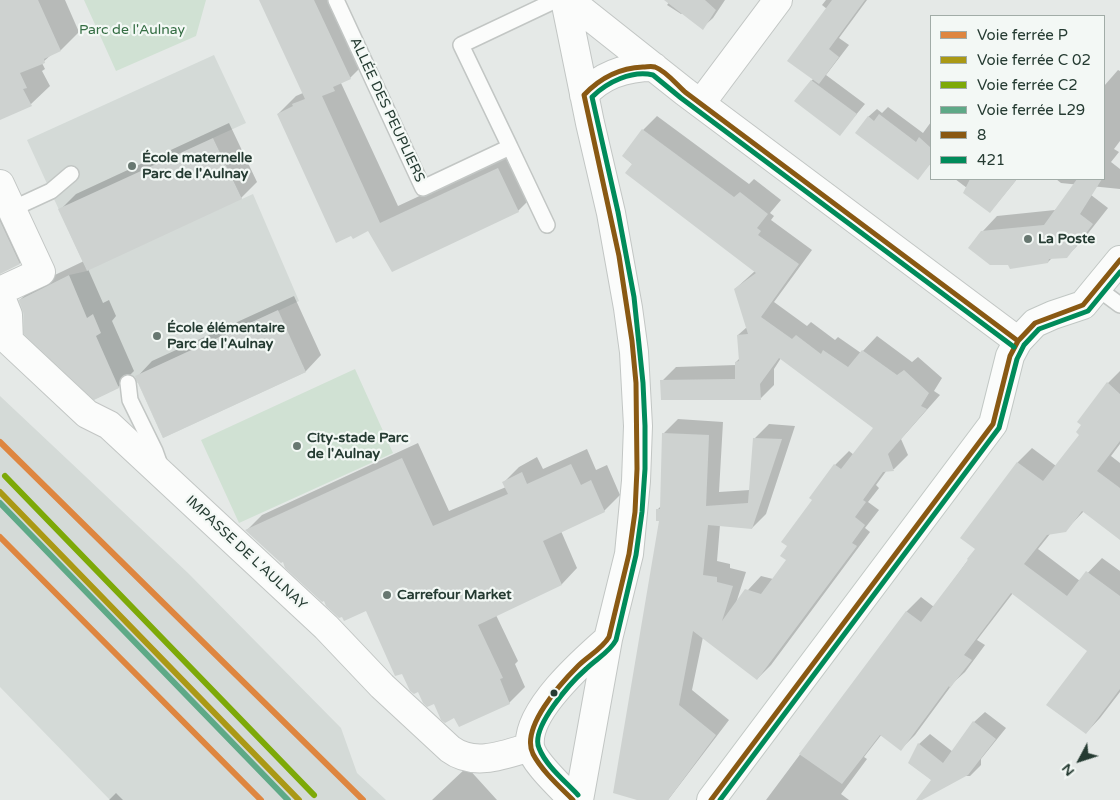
<!DOCTYPE html>
<meta charset="utf-8">
<style>
body{margin:0}
#map{position:relative;width:1120px;height:800px;overflow:hidden;background:#e5e9e7;font-family:"Varela Round",sans-serif}
canvas{display:block}
.legend{position:absolute;left:930px;top:15px;width:175px;height:165px;box-sizing:border-box;background:#f3f8f5;border:1px solid #a1aca7;margin:0;padding:6px 9px;list-style:none;font-size:15px;color:#253b32}
.legend li{display:flex;align-items:center;gap:10px;height:25px}
.legend b{width:25px;border:1px solid #a1aca7}
.north{position:absolute;left:1055px;top:735px;width:50px;height:50px;-webkit-text-stroke:4px #f3f8f5;paint-order:stroke;rotate:230deg;font-size:14px;font-weight:700;line-height:20px;text-align:center;color:#253b32}
.north::after{content:'';display:block;margin:auto;width:18px;height:22px;background:#253b32;clip-path:polygon(50% 0,100% 100%,50% 72%,0 100%)}
</style>
<div id="map">
<canvas width="1120" height="800"></canvas>
<ul class="legend">
<li><b style="height:6px;background:#de8640"></b>Voie ferrée P</li>
<li><b style="height:6px;background:#aa9915"></b>Voie ferrée C 02</li>
<li><b style="height:6px;background:#7da908"></b>Voie ferrée C2</li>
<li><b style="height:6px;background:#5ea987"></b>Voie ferrée L29</li>
<li><b style="height:6px;background:#895913"></b>8</li>
<li><b style="height:6px;background:#008b5a"></b>421</li>
</ul>
<div class="north">N</div>
</div>
<script>
const g = document.querySelector('canvas').getContext('2d');
g.lineJoin = 'round';
function fillPath(path, color) {
  g.fillStyle = color;
  g.fill(path, 'evenodd');
}
function trace(path, color, width, dash) {
  g.strokeStyle = color;
  g.lineWidth = width;
  g.lineCap = dash ? 'butt' : 'round';
  g.setLineDash(dash || []);
  g.stroke(path);
}
function label(font, color, halo, rows, align = 'center') {
  g.font = font + ' "Varela Round",sans-serif';
  g.lineWidth = 4.5;
  g.setLineDash([]);
  g.textBaseline = 'middle';
  g.strokeStyle = halo;
  g.fillStyle = color;
  for (const [text, x, y, turn = 0] of rows) {
    g.save();
    g.translate(x, y);
    g.rotate((+turn || 0) * Math.PI / 180);
    g.textAlign = isNaN(turn) ? turn : align;
    if (halo) g.strokeText(text, 0, 0);
    g.fillText(text, 0, 0);
    g.restore();
  }
}
const built = new Path2D(`
 M214,55L246,123L213,138L242,199L253,194L299,301L278,311L306,372L163,438L138,383H128L85,404L37,363L10,304L69,275L87,271L27,140Z
 M0,396L188,573L341,728L357,773L386,800H110L0,687Z`);
const green = new Path2D(`
 M84,0H206L196,36L116,71Z
 M355,369L393,453L239,523L201,440Z`);
const shadow = new Path2D(`
 M0,0H65L79,32L61,50L52,54L42,63L45,69L42,71L50,86L31,104L0,118Z
 M261,0H340L368,60L350,78L341,83L398,206L516,151L536,193L518,211L369,229L278,114L296,96L303,93Z
 M671,0H725L713,18L702,28L683,13L681,14L667,5Z
 M826,0H867L839,38L849,45L826,75L865,104L840,134L796,101L813,79L827,9L822,5Z
 M1118,70L1120,71V141L1114,149L1119,152L1111,162L1120,169V189L1061,183L1056,179H1104V86Z
 M888,107L923,133L931,122V163L918,178L868,117L877,109L882,113Z
 M657,116L749,184L754,179L781,200L770,213L774,216L771,220L812,250L774,302L807,326L811,322L835,340L838,337L861,353L877,336L912,362L918,357L942,378L934,391L940,395L901,439L908,455L894,469L887,470L876,485L879,488L868,502L879,510L865,528L870,532L771,665L757,679L703,637L692,690L729,720L668,800H638L660,520L658,509L661,506L663,434L678,419L723,422L719,492L750,490L755,438L769,424L795,426L766,514L752,528L720,525L717,561L730,564V568L746,572L736,603L761,576L773,579L787,560L814,500L835,465L849,451L854,455L874,428L781,358L774,369V385L760,399L662,381L676,367L736,365V362L740,358L738,335L747,327L735,289L755,271L623,156L643,130Z
 M229,123L257,182L241,198L88,269L103,303L109,300L116,316L112,321L134,371L118,387L25,314L20,300L36,284L84,261L60,210L76,194Z
 M955,179H1017L990,212L967,188Z
 M1078,185L1108,208L1082,241L1066,257L1052,258L1048,262L982,232L997,216L1055,210Z
 M0,186L35,248L20,263L0,272Z
 M294,296L321,355L306,371L137,377L152,361Z
 M1120,371V444L1111,456L1120,463V539L1084,511L1065,531L1050,534L1038,549L1080,581L1102,558L1120,571V692L1100,718L1086,733L1089,651L1013,593L977,640L985,645L965,672L954,682L915,735L901,749L882,734L864,757L867,759L841,794L849,800H766L907,611L921,597L934,607L976,549L1018,462L1032,448L1056,466L1081,434L1108,383Z
 M418,443L449,511L506,487L504,482L519,467L537,457L543,469L587,449L596,470L607,465L620,495L604,511L561,531L577,568L562,584L496,615L518,661L515,664L525,687L509,703L454,716L418,691L403,672L366,610L343,616L283,561L247,530L262,515Z
 M985,712L1006,728L981,759V765L970,776H963L917,800L932,780L909,763L919,744L930,734L953,752L974,722Z
 M467,767L497,800H432Z
 M116,793L123,800H109Z`);
const building = new Path2D(`
 M0,0H38L61,51L44,59L45,63L20,73L27,88L23,89L32,106L0,120Z
 M259,0H314L351,79L333,87L335,91L322,96L380,223L498,168L519,212L392,272L368,231L353,239L351,236L336,243L277,114L293,106L292,104L305,99Z
 M664,0H705L716,10L703,30Z
 M832,0H865L829,49L839,57L819,84L787,61Z
 M811,80L857,114L840,136L794,101Z
 M879,114L916,142L919,137L931,148V163L918,180L855,133L868,116L874,121Z
 M642,129L734,197L740,192L768,214L757,228L761,231L758,235L799,264L761,317L792,339L796,335L821,354L823,350L848,367L862,350L897,375L904,370L929,393L921,406L927,409L888,454L894,471L883,472L863,500L866,502L855,517L865,525L852,543L857,546L757,680L693,631L679,705L716,735L668,800H637L613,793L659,521H656V509H660L662,433L709,435L706,506L748,503L753,438L782,439L752,529L708,525L703,575L717,577V582L733,586L722,621L745,589L761,594L786,560L780,556L787,546L781,542L812,500L809,498L834,464L841,469L873,428L779,358L760,384L761,400H661L660,380L735,379V362L739,361L737,335L748,334L734,289L756,273L625,173L632,164L622,156Z
 M213,138L242,199L87,271L58,209Z
 M970,179H1017L990,213L963,193Z
 M1077,179H1102L1080,214L1093,224L1067,258L1049,259L1048,263L1010,269L1008,265H990L968,248L981,231L1044,225Z
 M0,221L20,264L0,274Z
 M69,275L87,318L93,314L101,333L96,336L119,388L94,400L24,334V314L19,300Z
 M278,310L306,372L163,438L135,376Z
 M1107,382L1120,394V441L1097,471L1120,488V540L1082,511L1066,532L1047,535L1024,564L1067,596L1086,571L1120,596V689L1086,734L1046,705L1087,651L1011,593L964,655L972,660L950,688L949,686L901,751L880,735L842,784L799,754L906,611L921,622L968,560L967,559L975,549L960,538L1017,462L1043,481L1079,435L1076,432L1081,425L1077,422Z
 M402,458L433,526L508,494L502,482L522,472L527,484L571,464L581,485L591,480L605,512L543,541L562,585L478,625L503,678L500,679L510,704L459,727L454,718L445,723L441,720L434,704L427,707L423,703L418,692L414,694L410,691L402,674L395,676L366,611L344,621L342,617L339,618L326,606L324,601L322,602L285,568L283,562L281,563L245,530Z
 M973,721L996,739L968,775L922,800H916L931,780L908,763L918,743L943,763Z`);
const lane = new Path2D(`
 M336,0L423,188L510,147L461,45L556,0
 M510,147L547,225
 M12,209L51,191L71,174
 M1097,288L1120,305
 M128,383L130,400L155,451L160,465`);
const street = new Path2D(`
 M565,0L590,123L611,213L628,308L634,352L638,426L636,481L629,554L608,639L579,800
 M569,0L685,92L1018,341
 M584,95C602,74 627,67 654,67
 M701,103L778,0
 M0,184L41,272L0,291
 M0,295L8,315L9,341L87,414L109,425L326,627L382,686L450,749C474,767 504,755 530,747
 M573,800C563,789 532,761 530,746C526,711 584,660 608,639`);
const secondary = new Path2D(`
 M711,800L993,424L1010,356L1018,341L1035,323L1053,315L1083,305L1120,260`);
const bus1 = new Path2D(`
 M573,800C559,786 542,771 533,754C520,728 561,683 578,666C588,656 602,649 609,637L629,554L635,512L637,469L636,383L632,341L619,256L584,95C600,78 619,68 643,67C647,67 651,66 655,67C666,71 676,84 685,92L1018,341
 M711,800L993,424L1010,356L1018,341L1035,323L1083,305L1120,260`);
const bus2 = new Path2D(`
 M578,795C565,781 546,766 539,748C530,728 571,682 586,669C596,659 610,652 616,640L636,555L642,512L645,469V426L643,383L634,297L618,212L592,97C607,82 632,70 653,75L681,98L1014,347
 M720,800L999,428L1017,359L1024,345L1039,329L1088,311L1120,272`);
const rail1 = new Path2D(`
 M0,442L363,800
 M0,537L261,800`);
const rail2 = new Path2D(`
 M0,492L299,800`);
const rail3 = new Path2D(`
 M5,476L314,795`);
const rail4 = new Path2D(`
 M0,503L288,800`);
const markers = [
 [132,166,5,"#687871"],
 [1028,239,5,"#687871"],
 [157,336,5,"#687871"],
 [297,446,5,"#687871"],
 [387,595,5,"#687871"],
 [554,693,4.5,"#253b32"]
];
const parkNames = [
 ["Parc de l'Aulnay",132,30]
];
const streetNames = [
 ["ALLÉE DES PEUPLIERS",387,110,65],
 ["IMPASSE DE L'AULNAY",246,553,43]
];
const poiNames = [
 ["École maternelle",142,158],
 ["Parc de l'Aulnay",142,174],
 ["La Poste",1038,239],
 ["École élémentaire",167,328],
 ["Parc de l'Aulnay",167,344],
 ["City-stade Parc",307,438],
 ["de l'Aulnay",307,454],
 ["Carrefour Market",397,595]
];
fillPath(built, '#d4dad7');
fillPath(green, '#d0e1d3');
fillPath(shadow, '#0003');
fillPath(building, '#ced2d0');
trace(lane, '#c2c6c4', 18);
trace(street, '#c2c6c4', 30);
trace(secondary, '#c1c7c4', 30);
trace(lane, '#fbfcfb', 15);
trace(street, '#fbfcfb', 28);
trace(secondary, '#fbfcfb', 28);
trace(bus1, '#895913', 5);
trace(bus2, '#008b5a', 5);
trace(rail1, '#de8640', 6);
trace(rail2, '#aa9915', 6);
trace(rail3, '#7da908', 6);
trace(rail4, '#5ea987', 6);
for (const [x, y, r, color] of markers) {
  const dot = new Path2D();
  dot.arc(x, y, r, 0, 2 * Math.PI);
  g.fillStyle = color;
  g.fill(dot);
  trace(dot, '#f3f8f5', 2);
}
label('14px', '#346d43', '#f3f8f5', parkNames);
label('14px', '#253b32', '#f3f8f5', streetNames);
label('bold 14px', '#253b32', '#f3f8f5', poiNames, 'left');
</script>
